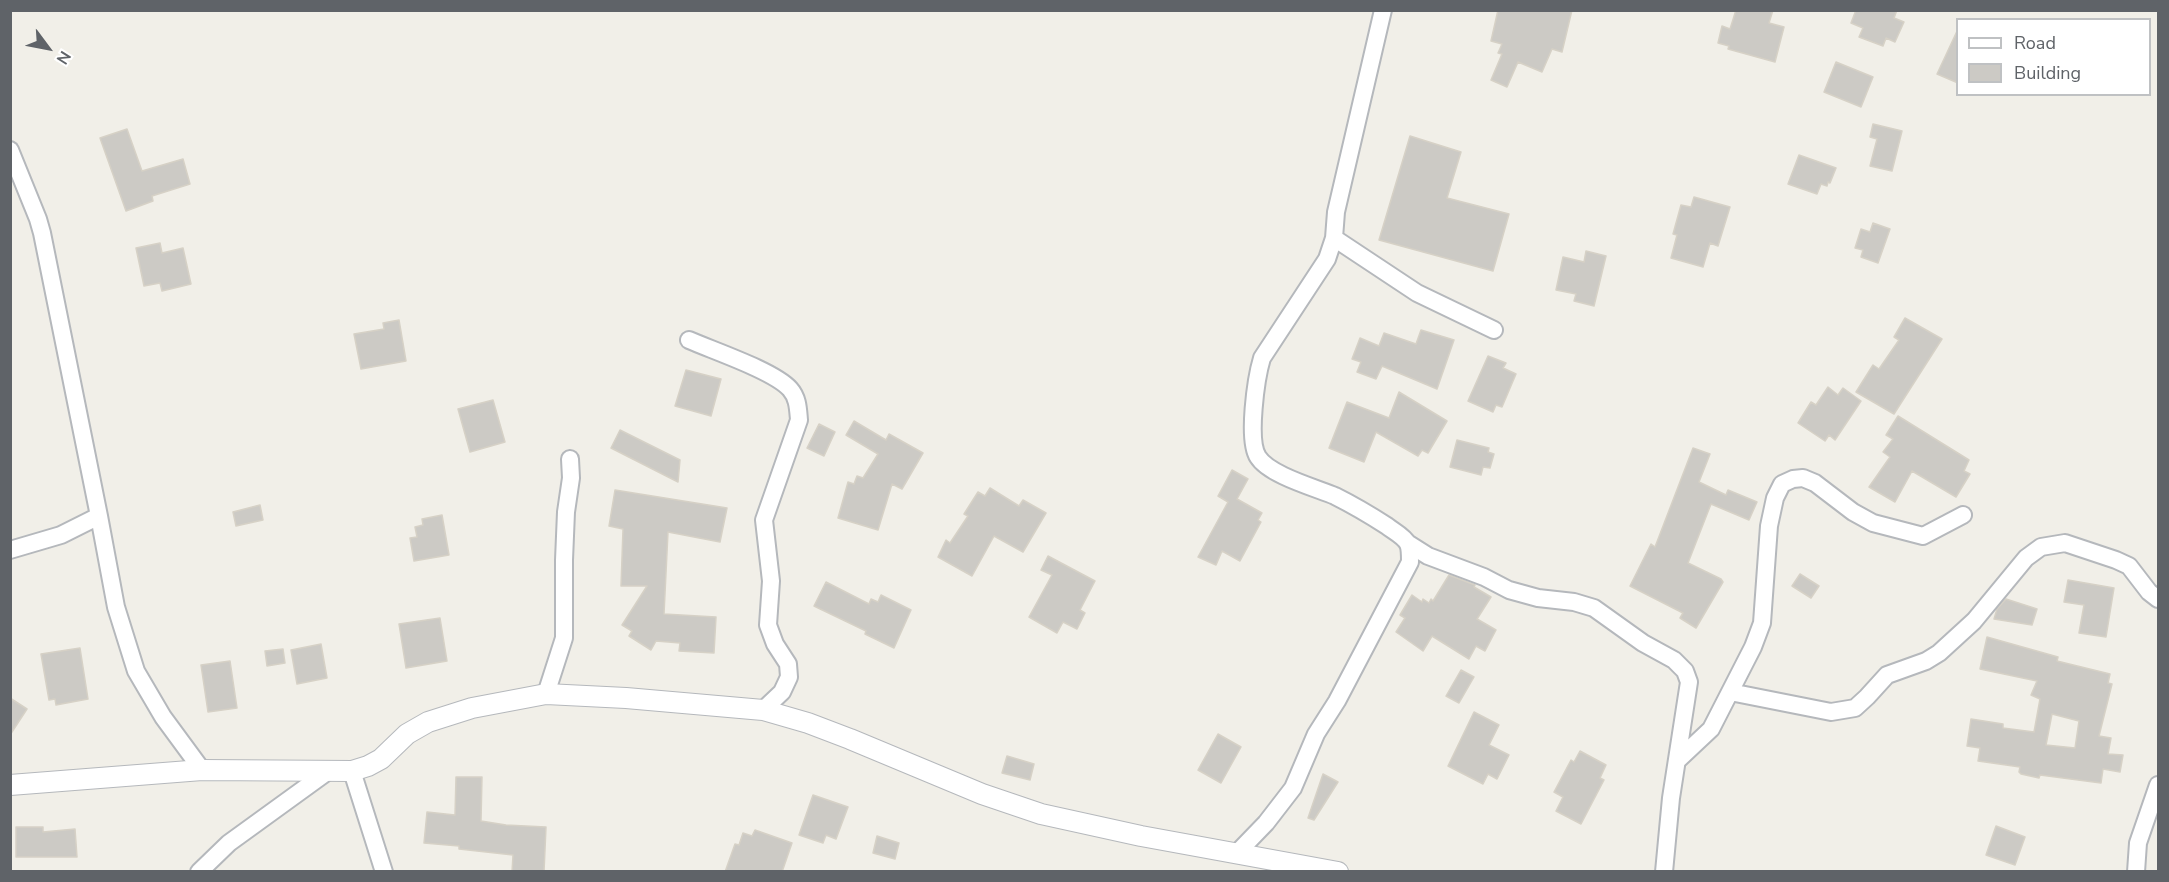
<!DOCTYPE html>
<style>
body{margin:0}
#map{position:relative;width:2169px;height:882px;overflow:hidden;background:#f1efe8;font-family:"Nunito Sans",sans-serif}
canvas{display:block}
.frame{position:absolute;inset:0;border:12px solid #5f6368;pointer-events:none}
.legend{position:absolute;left:1956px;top:18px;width:195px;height:78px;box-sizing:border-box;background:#fff;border:2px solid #bfc1c3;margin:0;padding:8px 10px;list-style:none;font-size:18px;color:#5f6368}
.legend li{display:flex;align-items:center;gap:12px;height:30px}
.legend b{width:30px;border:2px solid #bfc1c3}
.north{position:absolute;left:18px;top:18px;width:60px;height:60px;-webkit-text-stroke:4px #fff;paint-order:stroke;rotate:122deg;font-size:16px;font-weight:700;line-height:24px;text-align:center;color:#5f6368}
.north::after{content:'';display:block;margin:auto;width:21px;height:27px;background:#5f6368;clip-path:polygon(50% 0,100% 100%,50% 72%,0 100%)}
</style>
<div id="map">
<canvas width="2169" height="882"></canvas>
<div class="frame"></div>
<ul class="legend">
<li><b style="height:8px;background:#fff"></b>Road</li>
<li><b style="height:16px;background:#cccac5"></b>Building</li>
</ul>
<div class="north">N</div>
</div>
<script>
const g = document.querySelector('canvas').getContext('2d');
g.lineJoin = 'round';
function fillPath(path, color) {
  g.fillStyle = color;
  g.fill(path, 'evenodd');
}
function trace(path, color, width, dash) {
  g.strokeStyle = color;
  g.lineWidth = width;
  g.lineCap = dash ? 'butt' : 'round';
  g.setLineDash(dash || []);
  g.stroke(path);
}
const building = new Path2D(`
 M1498,10H1572L1562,52L1552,49L1542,72L1518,62L1507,87L1491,80L1502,54L1498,53L1502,44L1491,41Z
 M1736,10H1773L1769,23L1784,27L1775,62L1728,49L1729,46L1718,43L1722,26L1730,29Z
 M1856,10H1897L1894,18L1904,22L1895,42L1886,38L1883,46L1859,37L1863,28L1851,23Z
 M1958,29V83L1937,74Z
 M1836,62L1873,77L1861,107L1824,92Z
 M1873,124L1902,131L1892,171L1870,166L1877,139L1870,137Z
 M127,129L142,171L183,159L190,184L152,196L153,201L126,211L100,138Z
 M1410,136L1461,152L1447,198L1509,214L1493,271L1379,240Z
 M1799,155L1836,168L1830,183L1828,182L1827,186L1821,184L1817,194L1788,184Z
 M1694,197L1730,207L1718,246L1710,243L1703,267L1671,258L1677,235L1673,234L1681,205L1691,207Z
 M1873,223L1890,229L1878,263L1861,257L1863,250L1855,248L1861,229L1870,232Z
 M160,243L162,253L183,248L191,284L162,291L160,283L144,286L136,248Z
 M1586,251L1606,256L1594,306L1574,301L1576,294L1556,290L1563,257L1584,262Z
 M1905,318L1942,339L1894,414L1856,392L1873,365L1879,369L1899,340L1894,337Z
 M399,320L406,361L361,369L354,334L384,329L383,323Z
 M1421,330L1454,340L1437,389L1382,366L1376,379L1357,372L1361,362L1352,359L1360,338L1379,346L1384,333L1416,344Z
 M1488,356L1506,363L1503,368L1516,374L1502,407L1496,405L1493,412L1468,401Z
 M686,370L721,379L711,416L675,406Z
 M1828,387L1838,395L1843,388L1861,401L1835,440L1829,435L1825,441L1798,423L1811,402L1816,405Z
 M1399,392L1447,421L1428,453L1422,450L1418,456L1376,432L1364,462L1329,448L1347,402L1389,418Z
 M493,400L505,442L470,452L458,409Z
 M1898,416L1969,460L1964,471L1970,474L1956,497L1912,471L1895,502L1869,487L1890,457L1883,452L1893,439L1886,435Z
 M854,421L886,440L889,434L923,453L902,489L892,484L878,530L838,518L848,482L854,484L857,476L863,478L878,454L846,435Z
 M819,424L835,432L824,456L807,448Z
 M620,430L680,460L678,482L611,448Z
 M1457,440L1489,448L1488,452L1494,454L1490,468L1483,467L1481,475L1450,467Z
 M1693,448L1710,454L1699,482L1726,495L1728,490L1757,502L1749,520L1711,504L1688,563L1721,579L1723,582L1696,628L1680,618L1683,613L1630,586L1651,544L1655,547Z
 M1232,470L1248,479L1237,499L1262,513L1258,520L1261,522L1240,561L1222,551L1216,565L1198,557L1228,502L1218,496Z
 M990,488L1019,506L1023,500L1046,513L1023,552L994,536L972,576L938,557L946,540L950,543L968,516L964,514L978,492L985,496Z
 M615,490L727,508L720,542L668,532L664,614L716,617L714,653L679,651L680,643L656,641L651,650L629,636L632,631L622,625L647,586H621L623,529L609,526Z
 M260,505L263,520L236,526L233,512Z
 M442,515L449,555L414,561L410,538L417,537L415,527L423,525L422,519Z
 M1048,556L1095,581L1080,610L1085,613L1077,629L1063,622L1057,633L1029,617L1052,575L1041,570Z
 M1800,574L1819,586L1811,598L1792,586Z
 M1449,575L1475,585L1474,587L1491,597L1477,619L1496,630L1485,651L1476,646L1469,659L1432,636L1423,651L1396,632L1405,618L1400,615L1412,595L1422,602L1423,599L1429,603L1431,599L1433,601Z
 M2068,580L2114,588L2106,637L2079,633L2084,605L2064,602Z
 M826,582L869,604L871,599L878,602L881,595L911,610L894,648L865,634L866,631L814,606Z
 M2006,599L2037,609L2032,625L1994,619L1997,609Z
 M440,618L447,661L406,668L399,624Z
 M1987,637L2058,657L2057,661L2110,674L2108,683L2112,684L2099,736L2111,738L2108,754L2123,755L2120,772L2103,769L2101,783L2040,775L2039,778L2021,774L2019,772L2020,767L1978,761L1980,748L1967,746L1971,719L2003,724V728L2034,732L2040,699L2031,695L2037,681L1980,669ZM2052,714L2079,721L2075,748L2046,745Z
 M321,644L327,678L297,684L291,650Z
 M80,648L88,699L56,705L55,699L49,700L41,654Z
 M283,649L285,663L267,666L265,651Z
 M230,661L237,708L208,712L201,665Z
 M1461,670L1474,677L1459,703L1446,696Z
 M10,698L27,709L10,735Z
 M1474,712L1499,725L1489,745L1509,755L1497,779L1488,774L1483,784L1448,766Z
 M1218,734L1241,747L1221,783L1198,770Z
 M1580,751L1606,765L1600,778L1604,780L1581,824L1556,811L1563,797L1554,792L1571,760L1574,762Z
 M1007,756L1034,764L1030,780L1002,773Z
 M1323,774L1338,782L1314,820L1308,818Z
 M456,777H482L481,821L506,825L546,827L544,872H512L513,855L459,849V846L424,843L427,812L455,815Z
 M813,795L848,807L836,839L826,835L823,843L799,835Z
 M1996,826L2025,837L2015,865L1986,855Z
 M16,827H43V832L75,829L77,857H16Z
 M755,830L792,843L782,872H725L735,844L739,845L743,833L752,836Z
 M877,836L899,843L895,859L873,853Z`);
const minor = new Path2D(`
 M10,150L38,219L42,233L99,516L116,607L136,671L163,717L202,770
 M1334,238L1417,293L1494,330
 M689,340C714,351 774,371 790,389C798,398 798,409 799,420L764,520L771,581L768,625L775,644L788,664L789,677L782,692L763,710
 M1409,544L1428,556L1484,577L1509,590L1538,598L1574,602L1594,608L1643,643L1674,660L1685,671L1689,682L1671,798L1664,872
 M10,550L61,535L99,516
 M1730,692L1831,712L1855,708L1867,697L1887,675L1926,661L1939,653L1974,621L2026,558L2041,547L2065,543L2116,560L2129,566L2149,592L2158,599
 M546,694L564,638V560L566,512L571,478L570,459
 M1678,760L1711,729L1753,647L1762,623L1769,526L1775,498L1782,484L1793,479L1803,478L1815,483L1853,512L1873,523L1923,536L1963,515
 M352,771L384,872
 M1237,853L1266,823L1293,788L1316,734L1337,701L1410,562C1410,557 1410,548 1408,544C1404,536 1393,531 1387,526C1370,515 1353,505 1335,496C1316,488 1269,475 1258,457C1247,440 1256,378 1262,358L1327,259L1334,238L1336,212L1383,10
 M199,872L229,843L327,772
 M2136,872L2138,843L2158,785`);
const tertiary = new Path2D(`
 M10,785L202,770L352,771L368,766L381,759L407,734L428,722L472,708L546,694L626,698L763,710L808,723L850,739L982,794L1041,814L1141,836L1338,872`);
fillPath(building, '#cccac5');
trace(building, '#d6d1c6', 1.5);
trace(minor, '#b5b8bc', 20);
trace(tertiary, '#b5b8bc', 22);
trace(minor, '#fff', 16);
trace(tertiary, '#fff', 20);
</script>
